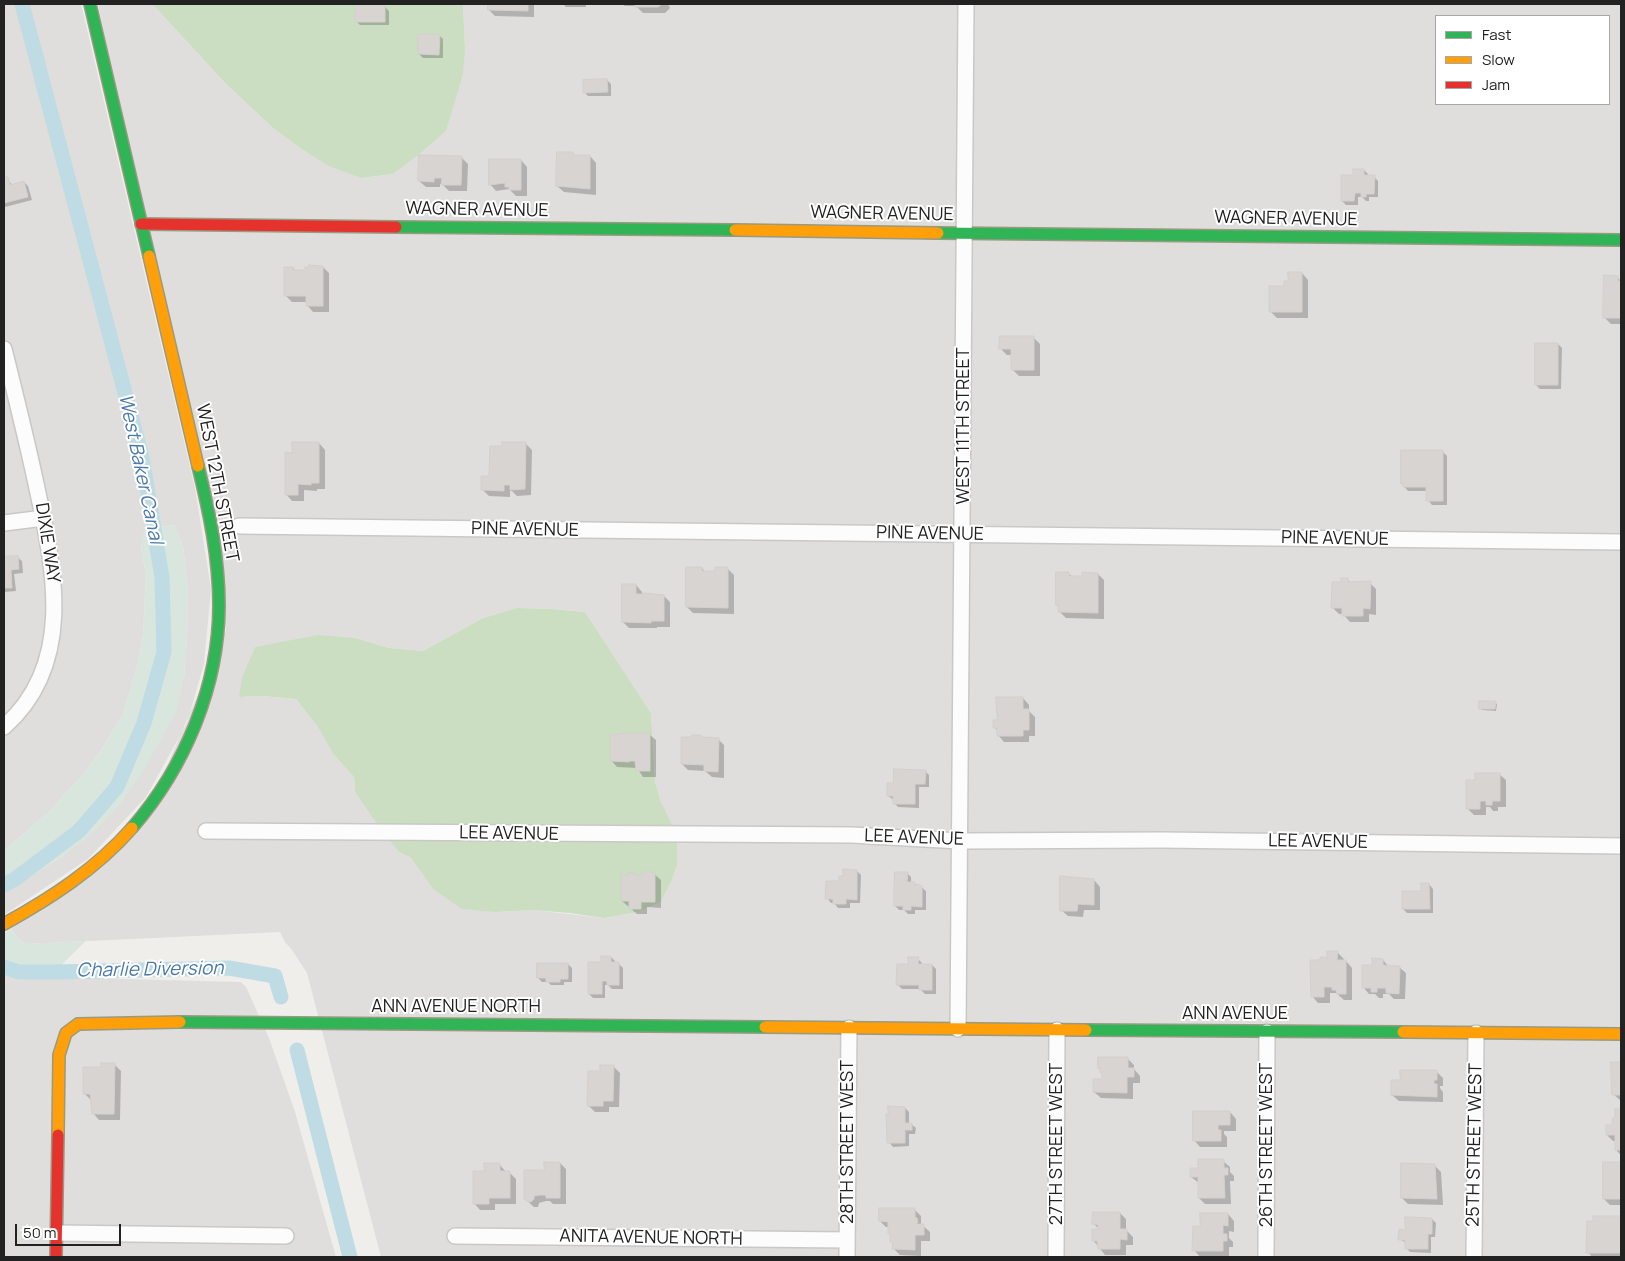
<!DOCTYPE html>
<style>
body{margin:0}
#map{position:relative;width:1625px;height:1261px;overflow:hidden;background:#f0eeeb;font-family:Manrope,sans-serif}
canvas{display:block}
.frame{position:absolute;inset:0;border:5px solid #222;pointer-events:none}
.legend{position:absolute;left:1435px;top:15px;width:175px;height:90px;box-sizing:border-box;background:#fff;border:1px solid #a7a7a7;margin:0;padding:6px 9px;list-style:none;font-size:15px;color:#222}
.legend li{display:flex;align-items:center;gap:10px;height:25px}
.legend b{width:25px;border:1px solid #a7a7a7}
.scale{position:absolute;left:15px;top:1224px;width:106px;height:22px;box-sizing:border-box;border:2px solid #222;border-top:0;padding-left:6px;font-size:15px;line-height:18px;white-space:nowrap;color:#222;-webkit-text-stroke:4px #fff;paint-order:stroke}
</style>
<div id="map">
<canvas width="1625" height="1261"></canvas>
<div class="frame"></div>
<ul class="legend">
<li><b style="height:6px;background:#30b455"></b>Fast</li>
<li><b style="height:6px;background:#ff9f0a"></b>Slow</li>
<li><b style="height:6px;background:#e5322d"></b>Jam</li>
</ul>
<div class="scale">50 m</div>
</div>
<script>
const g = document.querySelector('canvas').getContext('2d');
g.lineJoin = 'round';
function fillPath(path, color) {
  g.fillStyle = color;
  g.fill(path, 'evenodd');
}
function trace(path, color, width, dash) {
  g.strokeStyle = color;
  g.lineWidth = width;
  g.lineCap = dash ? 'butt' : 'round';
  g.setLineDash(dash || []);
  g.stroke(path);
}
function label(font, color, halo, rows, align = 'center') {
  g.font = font + ' Manrope,sans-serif';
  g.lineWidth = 4;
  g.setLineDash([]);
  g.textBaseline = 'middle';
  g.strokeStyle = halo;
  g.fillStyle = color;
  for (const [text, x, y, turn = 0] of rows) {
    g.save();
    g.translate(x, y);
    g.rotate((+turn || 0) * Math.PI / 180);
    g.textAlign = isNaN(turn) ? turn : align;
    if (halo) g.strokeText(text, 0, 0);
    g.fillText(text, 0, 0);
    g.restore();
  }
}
const residential = new Path2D(`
 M4,4H81L195,488L211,589L204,664L187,723L146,797L88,859L4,915V889L32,875L63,856L184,677L187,639L188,590L183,547L174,525L151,528L141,548L146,573L143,635L138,663L123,714L101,750L84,773L50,811L4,851Z
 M98,4H149L155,7L225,83L273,128L300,148L329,165L361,178L393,174L420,154L446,131L465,49L463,4H1621V1257H381L307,973L292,950L285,942L280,932L26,944L18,939L11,929L138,833L226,630ZM1436,16H1609V104H1436ZM517,608L551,609L585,612L651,713L655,782L661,802L677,865L672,880L661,902L638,912L604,918L533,910L496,912L433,889L411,858L399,852L355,792L354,777L334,755L317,726L296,699L262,696L239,697L255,647L286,642L355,638L389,648L423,651L483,618Z
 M4,976L241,982L246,987L269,1038L295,1112L336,1257H4Z`);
const forest = new Path2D(`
 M149,4H463L465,49L463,74L446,131L420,154L393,174L361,178L329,166L300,148L273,128L225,83L155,7Z
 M517,608L551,609L585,612L651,713L655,782L661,802L677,836V865L672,880L661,902L638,912L604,918L569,913L533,910L496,912L462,909L433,889L411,858L399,852L382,831L355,792L354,777L334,755L317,726L296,699L262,696L239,697L242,678L255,647L318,635L355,638L389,648L423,651L483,618Z`);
const wetland = new Path2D(`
 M174,525L183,547L188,590L187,639L184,677L176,712L142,773L119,805L96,830L63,856L32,875L4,889V851L50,811L84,773L101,750L123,714L138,663L143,635L146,573L141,548L142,538L144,531L151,528Z
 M11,929L18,939L26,944L86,941L48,978L4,976V933Z`);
const shadow = new Path2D(`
 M356,4H361V6H365L364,4H371V7H385L389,11V25H360L356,21Z
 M489,4H534V17L495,16L489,10Z
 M563,4H586V7H566Z
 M622,4H668L670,8L665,13H643L636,6H625Z
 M439,35L443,39V58H423L419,54Z
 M607,80L611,84V96H588L584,92Z
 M572,153L575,156H590L596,163V195L564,192L557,186Z
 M461,157L468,164L467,191H449L442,184H440V187H426L419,181Z
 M521,160L527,167V196H516L509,189L496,191L490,184Z
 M1364,170L1368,174V177H1374L1378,181V197H1369V201H1366L1362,197H1358V205H1346L1342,201L1354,177Z
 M7,178L12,185L24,182L28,186L32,200L5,207L4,206V179Z
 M323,267L329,273V312H313L307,305V302H292L285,295L293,268L296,271L306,272Z
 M1302,273L1308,280V318H1277L1270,311L1285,287Z
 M1617,277L1621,281V324H1611L1604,317Z
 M1034,338L1040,344V376H1019L1012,369L1013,355H1007L1000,348Z
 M1558,344L1562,348L1561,389H1540L1536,385Z
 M319,443L325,450V489H317V491L304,490V501H292L286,494L293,454Z
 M525,443L532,450L531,495L517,496L512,491H510V497L489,496L482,489L490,477L503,447Z
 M1443,452L1447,456V505H1432L1428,500V491H1408L1402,484Z
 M17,557L22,561L23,573L14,574L16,591L4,592V558Z
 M702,568L706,573H716L728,569L734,575V614L693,613L687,607Z
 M1069,574L1073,577H1083L1098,574L1104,580V619L1066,618L1059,611V607L1057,605Z
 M1348,580L1351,583H1370L1376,589V615L1369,614V622H1350L1343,614H1339L1332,607L1342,583Z
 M636,585L642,592V594L664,596L670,602V627H657V628H629L623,622Z
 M1023,698L1029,705V711L1035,717V736H1029V742H1004L998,735V731L994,727Z
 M1495,703L1497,704L1496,711L1482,710L1480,708Z
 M649,734L656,740V777H643L637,768L617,767L611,760Z
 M701,736L703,739H718L724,745V778L712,777L705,771L688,770L682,764Z
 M925,771L929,775V787H919V808L898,807L894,803V800L888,796L895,784Z
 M1499,774L1506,780V807H1498V811H1493L1490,807H1486V815H1474L1467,808L1476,782Z
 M857,871L861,875L860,903H850V908H838L834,903H831L827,898L840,882Z
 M907,873L911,877V883H914L917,886H920L926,891V910H915V914H908L904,910H899L895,906Z
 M634,874L636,877L654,874L661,880V908L647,907V914H637L622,901L630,877Z
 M1094,880L1100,887V910H1084L1083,917L1068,916L1061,910Z
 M1429,884L1433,889V913H1407L1403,909Z
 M1337,952L1344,959L1343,961H1346L1352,968V1000H1344L1336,993H1330V1003H1318L1312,996L1328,962Z
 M611,957L615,961V963L619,964L623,968V989H612L608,985H605V998H593L589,994L602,963Z
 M918,959L922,963V965H932L936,969V994H925L920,989H902L898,985L909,965Z
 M1383,960L1389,967H1399L1406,973L1405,999H1394L1389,994H1383V998H1379L1375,994H1369L1363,987L1374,966Z
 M568,964L572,968V982H564V985H551L548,982H542L538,978Z
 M1127,1058L1134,1065V1069L1140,1076V1083H1133V1099L1101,1098L1094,1092L1103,1080V1074L1099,1068Z
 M1613,1063H1621V1101L1613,1094Z
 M114,1064L121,1071L120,1120H99L93,1113L91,1100L84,1093L102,1068Z
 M613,1066L620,1073L619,1107H609V1112H595L588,1105L601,1073Z
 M1437,1072L1443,1078V1086H1440V1088L1443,1092V1102L1399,1101L1392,1095L1401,1081Z
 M905,1108L909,1112V1124H911L916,1128L915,1134H909V1146L893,1147L889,1142Z
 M1616,1110H1621V1155L1616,1150V1141H1613L1607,1135L1617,1126Z
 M1230,1112L1236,1119V1131H1224V1134L1227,1137V1147H1200L1194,1140Z
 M1223,1161L1230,1167V1172L1234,1176V1181H1230L1231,1204H1205L1199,1198V1183L1191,1177L1199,1169Z
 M560,1163L566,1169V1204H553L550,1201H546L539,1203L538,1207H534L525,1199L545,1172Z
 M499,1164L506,1172H509L516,1179V1204H495V1210H480L474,1203L485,1172Z
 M1604,1164H1621V1205H1610L1604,1199Z
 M1434,1165L1441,1172L1443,1205L1408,1204L1402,1198Z
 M914,1209L921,1216V1224L930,1232V1241H921V1256L900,1255L894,1249L890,1227H886L880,1221Z
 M1120,1213L1126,1219V1230L1133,1237V1245H1126V1255H1105L1093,1240L1100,1230L1094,1224Z
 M1228,1214L1234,1221V1232L1229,1231V1238L1233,1242V1247H1229V1257H1200L1194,1250L1201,1227Z
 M1594,1217H1621V1257H1592L1588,1252Z
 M1432,1219L1436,1223L1435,1237H1431V1253L1410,1252L1406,1248V1243L1400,1239Z`);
const canal = new Path2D(`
 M4,885L15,879L79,831L117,787L144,723L164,652L162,577L142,457L22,4
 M4,967L19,972H56L229,968L275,976L281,997
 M297,1050L350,1257`);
const building = new Path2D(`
 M355,4L385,5V22H355Z
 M488,4H528V11L488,10Z
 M635,4H662L658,7H635Z
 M418,34H440L439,55L418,54Z
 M607,79L608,92L583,93V80Z
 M557,152H573V155H590V189L556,186Z
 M419,155L462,156L461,185H441L442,178H434V182L418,181Z
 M489,159H521V190H509V187H505V183L489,185Z
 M1353,169H1364V175H1375L1374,194H1366V197H1361V193H1355L1354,201H1341V175H1353Z
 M8,177L10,185L24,181L28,197L4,203V178Z
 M309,265L323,266V306H306V296H284V267H293V270H305V267H309Z
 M1288,272H1302V312H1269V286H1284V281H1288Z
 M1604,275L1618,276V281H1621V318H1603Z
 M1000,336H1034V370H1011V349H999Z
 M1535,343H1558V385H1535Z
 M292,442H319V483H311V485L298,484V495H285V452L292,453Z
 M502,442H526L525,489L510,490V485H504V491L481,490V476H489L490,446H502Z
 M1401,450H1443V501H1426V487H1403V484H1401Z
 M18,556L19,569L11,570L12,588H4V557Z
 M686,567H702V571H715V567H728V608L686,607Z
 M1056,572H1069V576H1082V572L1098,573V613L1058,612V605H1056Z
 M1341,578H1348V582L1371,581L1370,609L1363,608V616H1342V608H1331L1332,582H1341Z
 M622,584H636V594H643V593L664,595V621H651V623L622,622Z
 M996,697H1023V709H1029V730H1023V736H997V728H993V720H997Z
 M1479,701H1496L1495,709H1479Z
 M620,733H650V771H636L635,761H629V762L610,761V735L620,734Z
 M692,735H701V737L719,738L718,772L704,771V765L681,764V737H692Z
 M894,769L926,770L925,784H915V804H893V796H887V783H893Z
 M1475,773H1500V801H1492V805H1486V801H1480V809H1466V780H1475Z
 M843,869L857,870V900L846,899V904H833V899H825L826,881H839V876H843Z
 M629,872L634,873V875H642V872H655V902H641V909H629V901H621V875H629Z
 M895,872H908L907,882H915V886L917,884L922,886V907L911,906V910H903V906H894Z
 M1060,876L1094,879V905L1078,904L1077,911H1060Z
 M1421,883H1429L1430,909H1402V891H1421Z
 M1327,951H1338L1337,960H1346V994H1337L1336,990H1332V987H1324V997H1311L1310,960H1319L1321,957H1325L1327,959Z
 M601,956H611V962H619V985H607V981H602V994H588V962H601Z
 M908,957H919L918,964H932V990H919V985H896L897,964H908Z
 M1372,958L1383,959V965L1400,966L1399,994L1386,993V988H1377V992H1371V988H1362V965H1372Z
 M537,963H568V979H560V982H546V978H537Z
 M1098,1057H1128V1068H1134V1077H1127V1093L1093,1092V1079H1102V1073H1100V1068H1098Z
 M1611,1062H1621V1095H1612Z
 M101,1063H115L114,1114H92L90,1094H83V1067H101Z
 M600,1065H614L613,1101H603V1106H587L588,1071H600Z
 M1400,1070H1437V1080H1434V1084H1437V1097L1391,1095V1080H1400Z
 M888,1106L905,1107V1123H912V1130H905V1143H887L886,1114L888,1115Z
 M1615,1109H1621V1150H1615V1135H1606V1125H1614L1612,1123V1119L1615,1117Z
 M1193,1111H1230V1125H1218V1130H1221V1141H1193Z
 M1198,1159H1224V1168H1228V1175H1224L1225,1198H1198V1177H1190V1168H1198Z
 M544,1162H560V1198H546V1195H539L534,1196V1199L531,1202L527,1201L524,1199V1170H544Z
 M1603,1162H1621V1199H1603Z
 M484,1163H500V1171H510V1198H489V1204H473V1171H484Z
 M1401,1163L1435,1164L1437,1199L1401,1198Z
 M879,1208H915V1217L917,1218L918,1222L916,1224H924V1235H915V1250L892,1249L893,1242H890V1234H888V1222L879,1221Z
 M1093,1212H1120V1229H1127V1240L1120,1239V1249H1098L1097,1241H1092V1229H1098V1225L1092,1224Z
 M1200,1213H1228V1226L1223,1225V1234H1227V1241H1223V1251H1192L1193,1226H1200Z
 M1593,1216H1621V1253H1586L1587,1221H1593Z
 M1405,1217L1432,1218V1234H1428V1249H1405V1240H1398L1399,1229L1405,1230Z`);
const street = new Path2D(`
 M4,349C16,397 28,445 38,493C55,573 74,665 4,727
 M4,523L44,518
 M239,526L1621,542
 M206,831L852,835L960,841L1162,840L1621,846
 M958,1029L966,4
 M57,1233L286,1236
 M455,1236L847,1240
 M847,1257L849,1028
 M1056,1257L1057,1030
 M1266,1257L1267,1032
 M1474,1257L1476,1033`);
const fast = new Path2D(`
 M90,4L149,256
 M396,227L735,230
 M938,233L1621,240
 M132,828C185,767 219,686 219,605C219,558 209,511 198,466
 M180,1022L765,1027
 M1086,1030L1403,1032`);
const slow = new Path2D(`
 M735,230L938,233
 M149,256L198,466
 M4,924C51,898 96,869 132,828
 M765,1027L1086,1030
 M1403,1032L1621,1034
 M58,1135L59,1055L66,1033L78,1024L180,1022`);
const jam = new Path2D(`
 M141,224L396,227
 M56,1257L58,1135`);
const streetNames = [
 ["WAGNER AVENUE",477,210,1],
 ["WAGNER AVENUE",882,214,1],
 ["WAGNER AVENUE",1286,219,1],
 ["WEST 11TH STREET",964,426,-90],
 ["WEST 12TH STREET",217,483,79],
 ["PINE AVENUE",525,530,1],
 ["PINE AVENUE",930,534,1],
 ["PINE AVENUE",1335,539,1],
 ["DIXIE WAY",47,543,81],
 ["LEE AVENUE",509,834,1],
 ["LEE AVENUE",914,838,2],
 ["LEE AVENUE",1318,842,1],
 ["ANN AVENUE NORTH",456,1007],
 ["ANN AVENUE",1235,1014],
 ["28TH STREET WEST",848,1142,-90],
 ["27TH STREET WEST",1057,1144,-90],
 ["26TH STREET WEST",1267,1145,-90],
 ["25TH STREET WEST",1475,1145,-89],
 ["ANITA AVENUE NORTH",651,1238,1]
];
const waterNames = [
 ["West Baker Canal",140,469,78],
 ["Charlie Diversion",150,970,-1]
];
fillPath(residential, '#dfdedc');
fillPath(forest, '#cbdec1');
fillPath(wetland, '#d9e6de');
fillPath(shadow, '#0003');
trace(canal, '#bfdbe3', 15);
fillPath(building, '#d7d4d2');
trace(building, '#d3d0cc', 1);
trace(street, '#c9c8c7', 18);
trace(fast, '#999a82', 14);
trace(slow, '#999a82', 14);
trace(jam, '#999a82', 14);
trace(street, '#fdfcfc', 15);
trace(fast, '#30b455', 11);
trace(slow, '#ff9f0a', 11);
trace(jam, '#e5322d', 11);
label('18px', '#222', '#fff', streetNames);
label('italic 19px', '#4a7aab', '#fff', waterNames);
</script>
